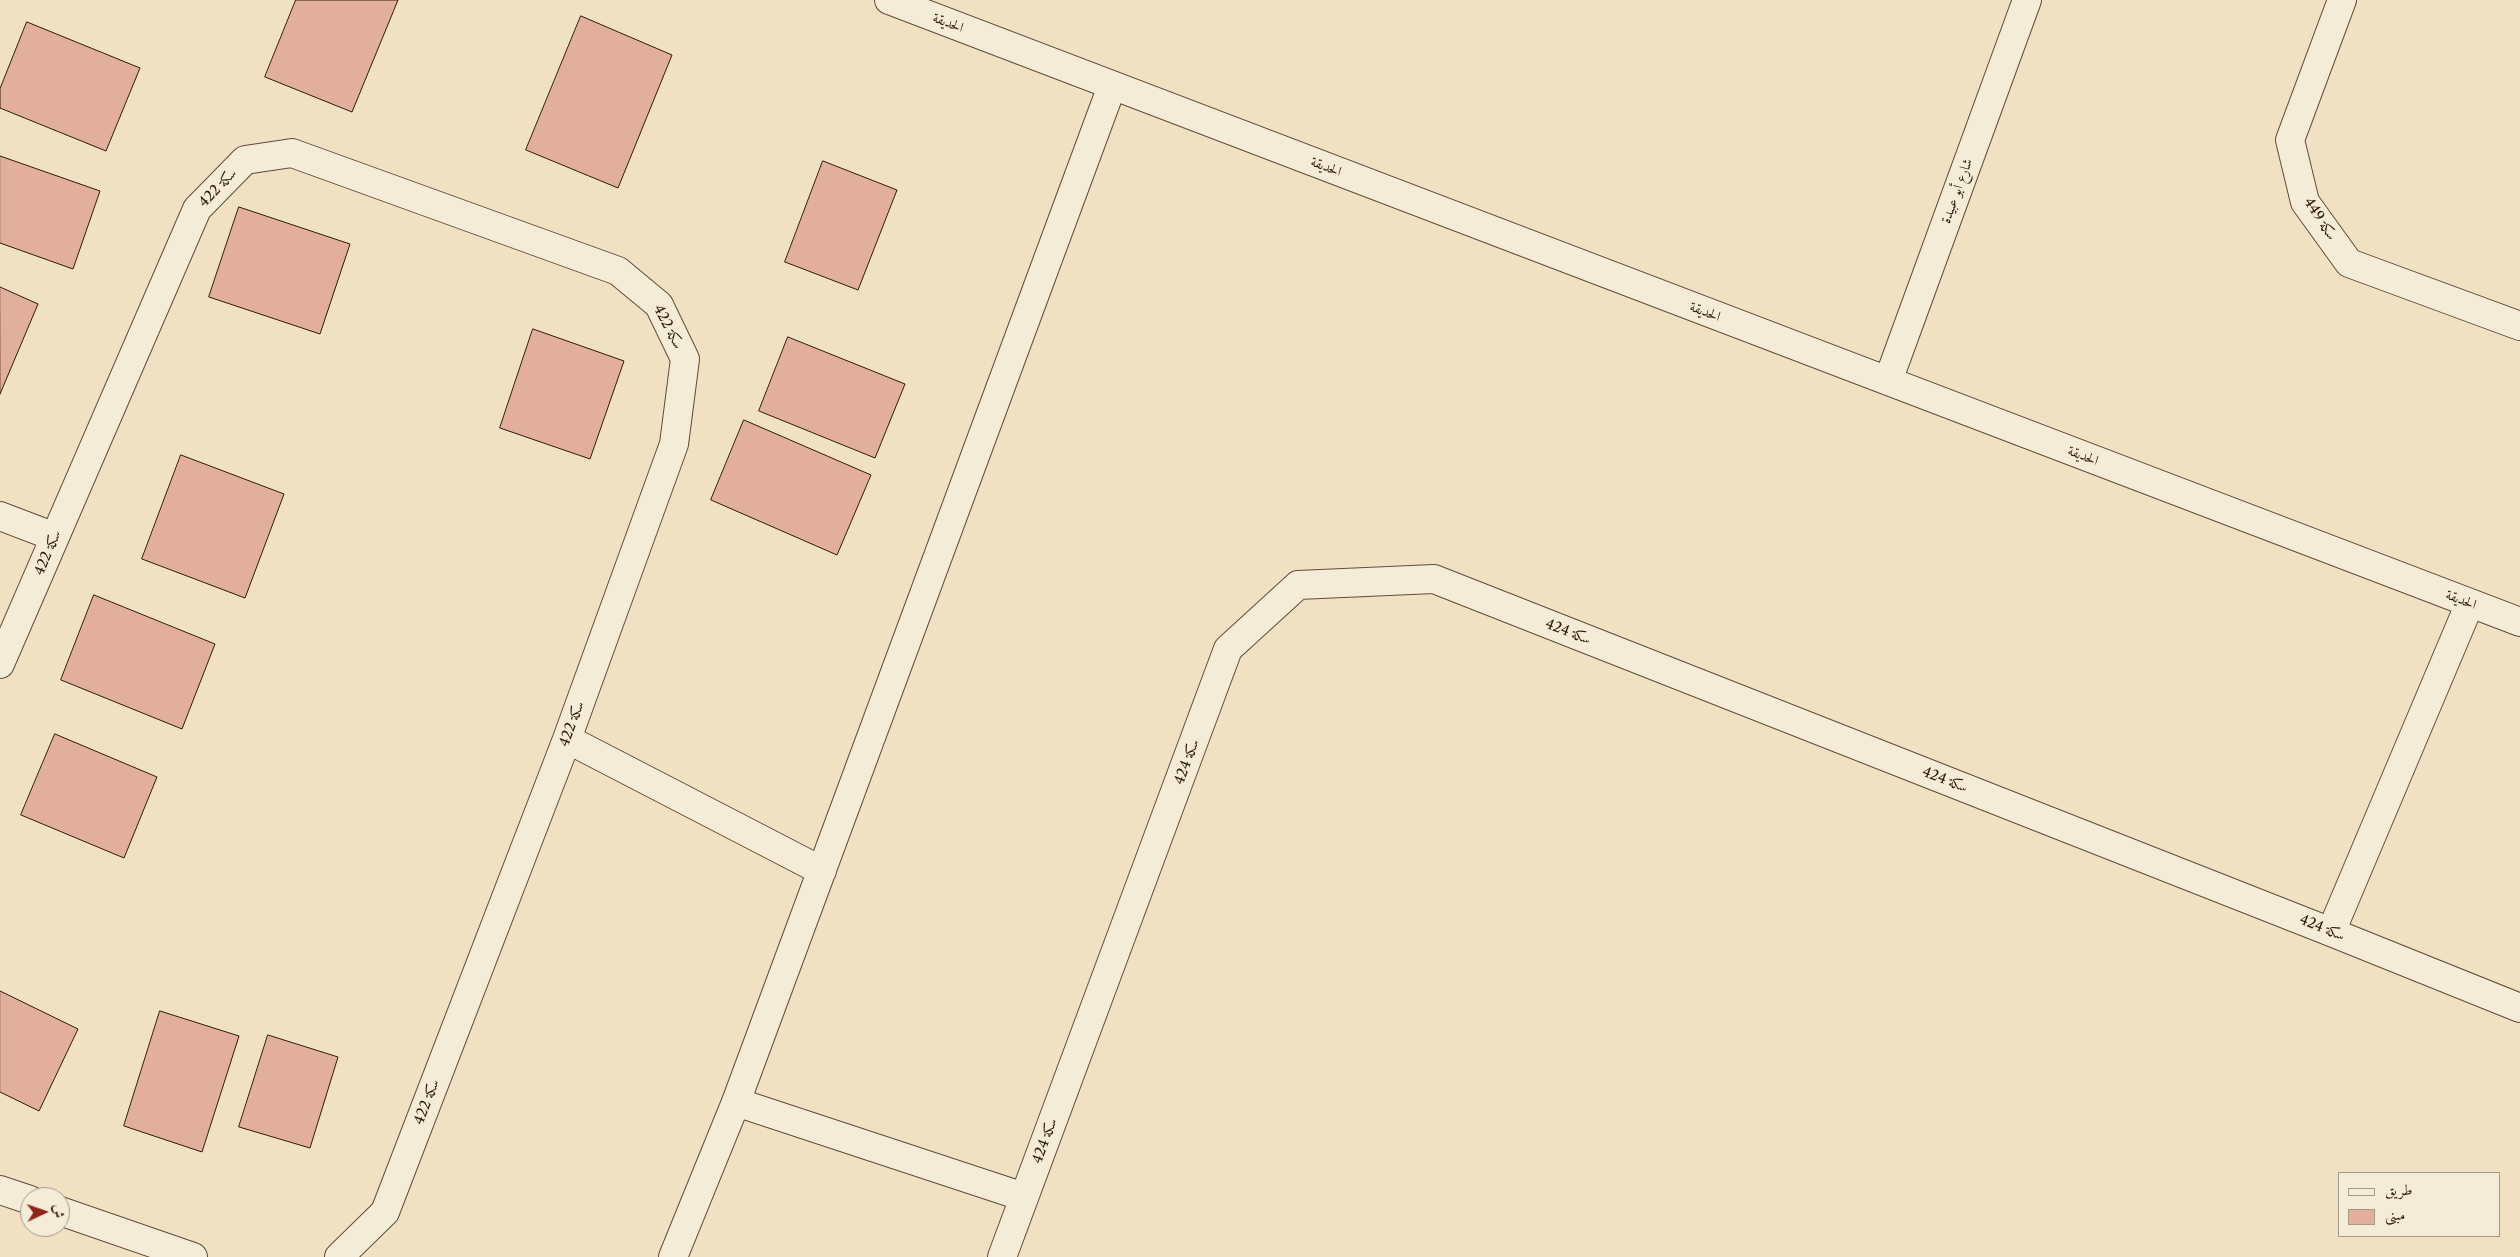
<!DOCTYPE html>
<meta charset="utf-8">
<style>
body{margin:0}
#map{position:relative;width:2520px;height:1257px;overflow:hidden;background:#f0e1c3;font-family:"Libre Caslon Text",Amiri,serif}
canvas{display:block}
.legend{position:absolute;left:2338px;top:1172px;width:162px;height:65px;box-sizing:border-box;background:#f5ecd8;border:1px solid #a69887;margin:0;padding:6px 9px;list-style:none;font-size:15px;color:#301a0d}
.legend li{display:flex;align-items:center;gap:10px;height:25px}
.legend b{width:25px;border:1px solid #a69887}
.north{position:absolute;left:20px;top:1187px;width:50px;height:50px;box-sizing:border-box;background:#f5ecd8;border:1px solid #a69887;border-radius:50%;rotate:87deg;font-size:14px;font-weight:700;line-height:20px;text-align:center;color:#301a0d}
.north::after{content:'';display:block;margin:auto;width:18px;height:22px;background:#8f2418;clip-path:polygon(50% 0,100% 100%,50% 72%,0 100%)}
</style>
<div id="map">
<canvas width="2520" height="1257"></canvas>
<ul class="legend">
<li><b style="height:6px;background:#f5ecd8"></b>طريق</li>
<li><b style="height:14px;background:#e3af9d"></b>مبنى</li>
</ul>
<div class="north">ش</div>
</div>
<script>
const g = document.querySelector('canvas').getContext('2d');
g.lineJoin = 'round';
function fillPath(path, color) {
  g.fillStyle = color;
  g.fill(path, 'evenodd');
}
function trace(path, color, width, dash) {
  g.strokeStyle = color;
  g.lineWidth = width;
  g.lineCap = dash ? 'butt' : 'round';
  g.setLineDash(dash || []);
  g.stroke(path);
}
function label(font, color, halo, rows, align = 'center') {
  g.font = font + ' "Libre Caslon Text",Amiri,serif';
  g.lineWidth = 4.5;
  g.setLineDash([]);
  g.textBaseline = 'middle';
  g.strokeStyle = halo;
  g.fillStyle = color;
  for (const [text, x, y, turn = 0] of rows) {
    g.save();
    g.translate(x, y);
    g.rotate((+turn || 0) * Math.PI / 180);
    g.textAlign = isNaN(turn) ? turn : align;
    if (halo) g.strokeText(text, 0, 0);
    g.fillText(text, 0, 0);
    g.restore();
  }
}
const building = new Path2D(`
 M296,0H398L352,112L265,77Z
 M581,16L672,55L618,188L526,150Z
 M27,22L140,68L106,151L0,108V89Z
 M0,156L100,191L73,269L0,243Z
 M823,161L897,190L858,290L785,262Z
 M239,207L350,244L320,334L209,297Z
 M0,287L38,304L0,394Z
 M533,329L624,361L590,459L500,428Z
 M788,337L905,384L875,458L759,411Z
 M744,420L871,475L837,555L711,500Z
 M181,455L284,494L245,598L142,559Z
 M94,595L215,644L182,729L61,680Z
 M55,734L157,777L124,858L21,815Z
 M0,991L78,1029L39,1111L0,1092Z
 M160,1011L239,1036L202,1152L124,1126Z
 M268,1035L338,1057L310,1148L239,1127Z`);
const minor = new Path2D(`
 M889,0L2520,622
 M2342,0L2290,140L2305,202L2349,263L2520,326
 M1888,381L2027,0
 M0,516L55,537
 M0,664L197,209L245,160L292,153L618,271L659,305L685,359L674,444L567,739L385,1212L339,1257
 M567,739L822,871
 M2331,932L2470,603
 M736,1102L1024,1197
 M0,1190L30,1200
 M60,1211L193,1257
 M673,1257L736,1102L1112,86
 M1002,1257L1228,649L1298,585L1434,579L2331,932L2520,1008`);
const streetNames = [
 ["الحديقة",948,23,21],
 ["الحديقة",1326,167,21],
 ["سكة 422",218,188,-46],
 ["شارع أبو عبيدة",1957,191,-70],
 ["سكة 449",2320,219,57],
 ["الحديقة",1705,312,21],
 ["سكة 422",668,327,62],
 ["الحديقة",2083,456,21],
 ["سكة 422",48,553,-67],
 ["الحديقة",2461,600,21],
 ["سكة 424",1568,632,21],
 ["سكة 422",572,724,-70],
 ["سكة 424",1187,762,-70],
 ["سكة 424",1945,780,21],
 ["سكة 424",2322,928,22],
 ["سكة 422",427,1102,-69],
 ["سكة 424",1045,1141,-70]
];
fillPath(building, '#e3af9d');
trace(building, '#301a0d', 1);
trace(minor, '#604c3a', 30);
trace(minor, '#f5ecd8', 28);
label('14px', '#301a0d', '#f5ecd8', streetNames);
</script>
